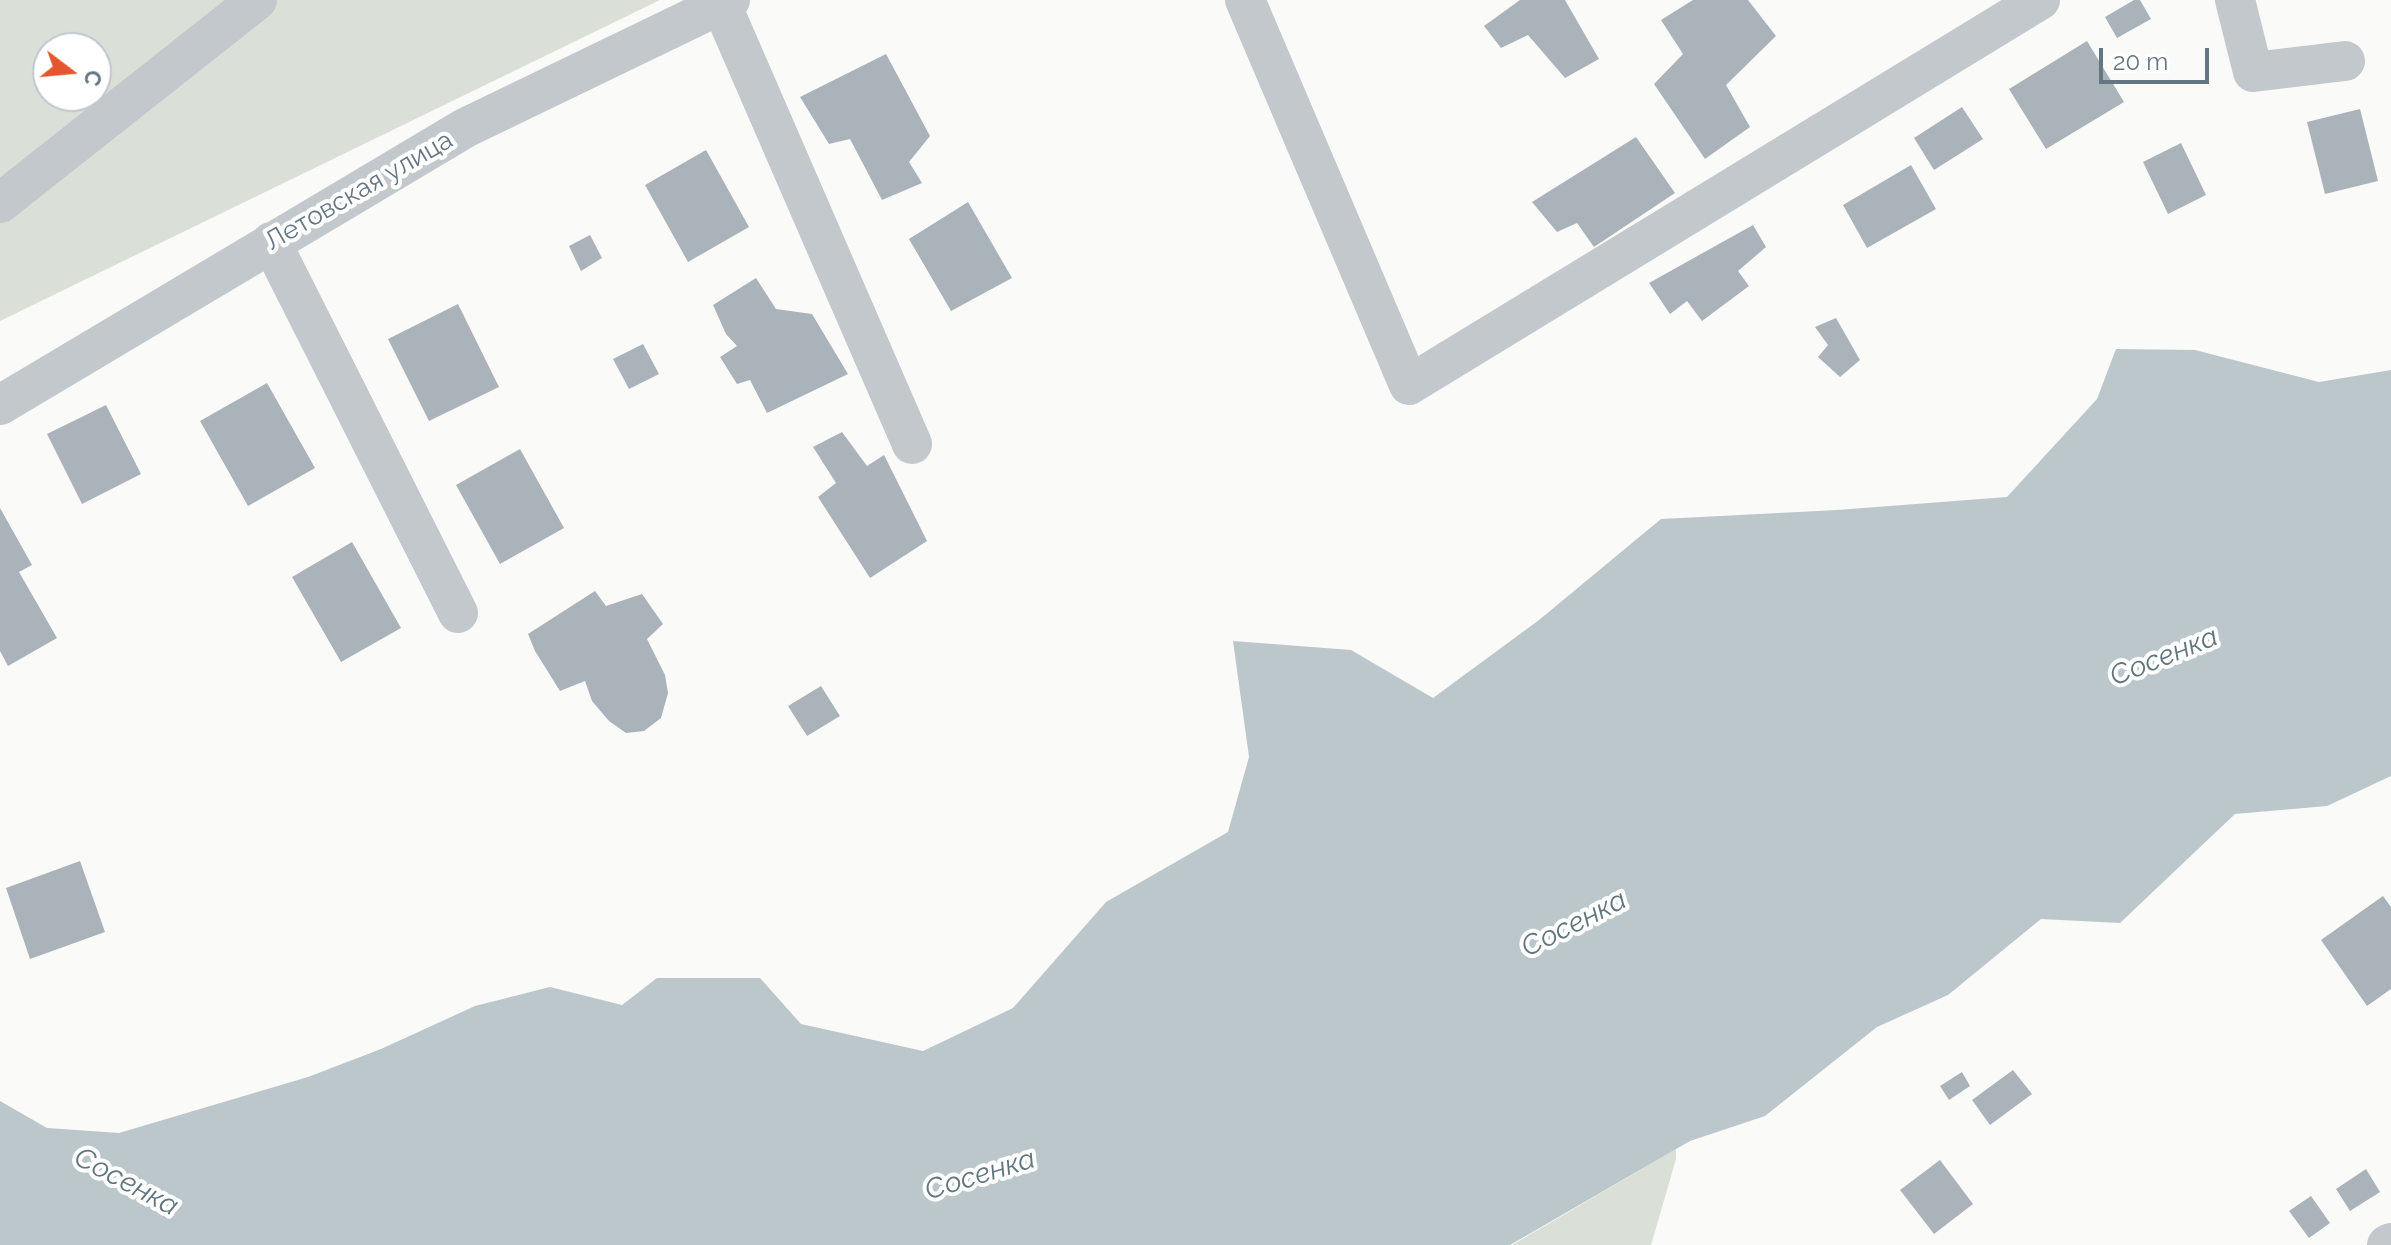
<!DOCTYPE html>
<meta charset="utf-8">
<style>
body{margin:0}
#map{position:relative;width:2391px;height:1245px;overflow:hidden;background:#fafaf8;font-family:Raleway,sans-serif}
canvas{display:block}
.north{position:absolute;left:32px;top:32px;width:80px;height:80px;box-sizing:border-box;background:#fff;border:2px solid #c1c8cd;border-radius:50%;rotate:106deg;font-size:22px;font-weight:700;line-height:32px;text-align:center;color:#657683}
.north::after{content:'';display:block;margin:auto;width:28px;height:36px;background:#e4572e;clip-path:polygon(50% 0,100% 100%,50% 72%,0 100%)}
.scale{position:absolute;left:2099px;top:48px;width:110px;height:36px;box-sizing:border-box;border:4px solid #657683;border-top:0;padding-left:10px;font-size:24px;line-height:28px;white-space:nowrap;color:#657683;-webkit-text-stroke:6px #fff;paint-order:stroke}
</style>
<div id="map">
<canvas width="2391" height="1245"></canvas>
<div class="north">С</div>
<div class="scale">20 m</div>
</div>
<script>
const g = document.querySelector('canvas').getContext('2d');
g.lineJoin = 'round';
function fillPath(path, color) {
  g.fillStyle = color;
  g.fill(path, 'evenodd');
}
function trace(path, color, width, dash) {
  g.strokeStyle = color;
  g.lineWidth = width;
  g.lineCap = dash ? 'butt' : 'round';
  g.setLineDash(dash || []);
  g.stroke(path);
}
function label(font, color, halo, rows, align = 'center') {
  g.font = font + ' Raleway,sans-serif';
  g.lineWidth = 8;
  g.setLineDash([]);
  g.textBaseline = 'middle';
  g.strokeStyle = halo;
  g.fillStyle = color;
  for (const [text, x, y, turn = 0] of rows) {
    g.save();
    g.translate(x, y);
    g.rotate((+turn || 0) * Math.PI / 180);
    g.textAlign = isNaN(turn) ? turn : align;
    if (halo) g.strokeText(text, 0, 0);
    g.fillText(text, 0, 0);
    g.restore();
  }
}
const green = new Path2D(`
 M0,0H660L0,321ZM48,48H96V96H48Z
 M1676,1149V1159L1651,1245H1512Z`);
const water = new Path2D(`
 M2116,349L2195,350L2319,382L2391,370V776L2327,806L2235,814L2120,923L2041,919L1948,995L1877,1027L1765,1116L1690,1141L1510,1245H0V1101L47,1128L119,1133L308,1077L381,1049L475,1006L550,987L622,1005L657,978H760L801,1024L923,1051L1013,1008L1106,902L1228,832L1249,757L1233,641L1351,650L1433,698L1539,620L1661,519L1837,510L2007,497L2097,399Z`);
const building = new Path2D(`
 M1520,0H1565L1599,59L1565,78L1528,35L1501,48L1484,26Z
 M1693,0H1748L1776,36L1726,85L1750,127L1705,159L1654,84L1683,54L1661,20Z
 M2134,0H2140L2151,19L2117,38L2105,17Z
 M2087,41L2124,102L2046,149L2009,89Z
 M886,54L930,136L909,162L922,183L882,200L850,139L829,144L800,97Z
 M1962,107L1983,139L1934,170L1914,138Z
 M2360,109L2378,181L2325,194L2307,122Z
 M1636,137L1675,193L1594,247L1577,223L1557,232L1532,202Z
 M2181,143L2206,195L2168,214L2143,162Z
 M706,150L749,227L688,262L645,185Z
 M1911,165L1936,209L1867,248L1843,205Z
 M968,202L1012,278L951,311L909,239Z
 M1753,225L1766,247L1738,271L1749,286L1702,321L1687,301L1670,314L1649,283Z
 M590,235L602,258L581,271L569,246Z
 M756,278L776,309L812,314L848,374L767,413L750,380L737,384L720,357L737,346L726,334L713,305Z
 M458,304L499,387L429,421L388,339Z
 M1836,318L1860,360L1840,377L1818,357L1828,345L1815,327Z
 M643,344L659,374L629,389L613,359Z
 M267,383L315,468L248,506L200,421Z
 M106,405L141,474L82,504L47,434Z
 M842,432L867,466L884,455L927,541L870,578L818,497L836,483L813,447Z
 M520,449L564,528L500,564L456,485Z
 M0,508L32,565L19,572L57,638L8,666L0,651Z
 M352,542L401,628L341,662L292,577Z
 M595,591L606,606L642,594L663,624L647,639L665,675L668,693L661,718L644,731L626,733L609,721L592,701L585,681L560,691L535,651L528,634Z
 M821,686L840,716L807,736L788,706Z
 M80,861L105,932L30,959L6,888Z
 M2383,896L2391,907V989L2367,1006L2321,940Z
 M2013,1070L2032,1094L1990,1125L1972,1100Z
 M1962,1072L1970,1086L1949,1100L1940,1086Z
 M1940,1160L1973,1204L1934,1234L1900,1190Z
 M2366,1169L2380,1192L2350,1211L2336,1189Z
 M2311,1196L2330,1223L2309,1238L2289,1211Z`);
const minor = new Path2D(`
 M1245,0L1409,385L2040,0
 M2235,0L2253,72L2345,61
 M721,4L912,444
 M0,203L257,0
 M271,242L458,613
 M0,405L465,128L730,0
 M2387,1245L2391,1243`);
const streetNames = [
 ["Летовская улица",359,191,-30]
];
const waterNames = [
 ["Сосенка",2164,657,-22],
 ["Сосенка",1574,924,-27],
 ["Сосенка",980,1175,-17],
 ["Сосенка",126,1182,28]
];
fillPath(green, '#dadfd7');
fillPath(water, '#bbc7cb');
fillPath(building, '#aab3b9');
trace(minor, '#c3c8cc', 40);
label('26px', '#657683', '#fff', streetNames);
label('italic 28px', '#60757c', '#fff', waterNames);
</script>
